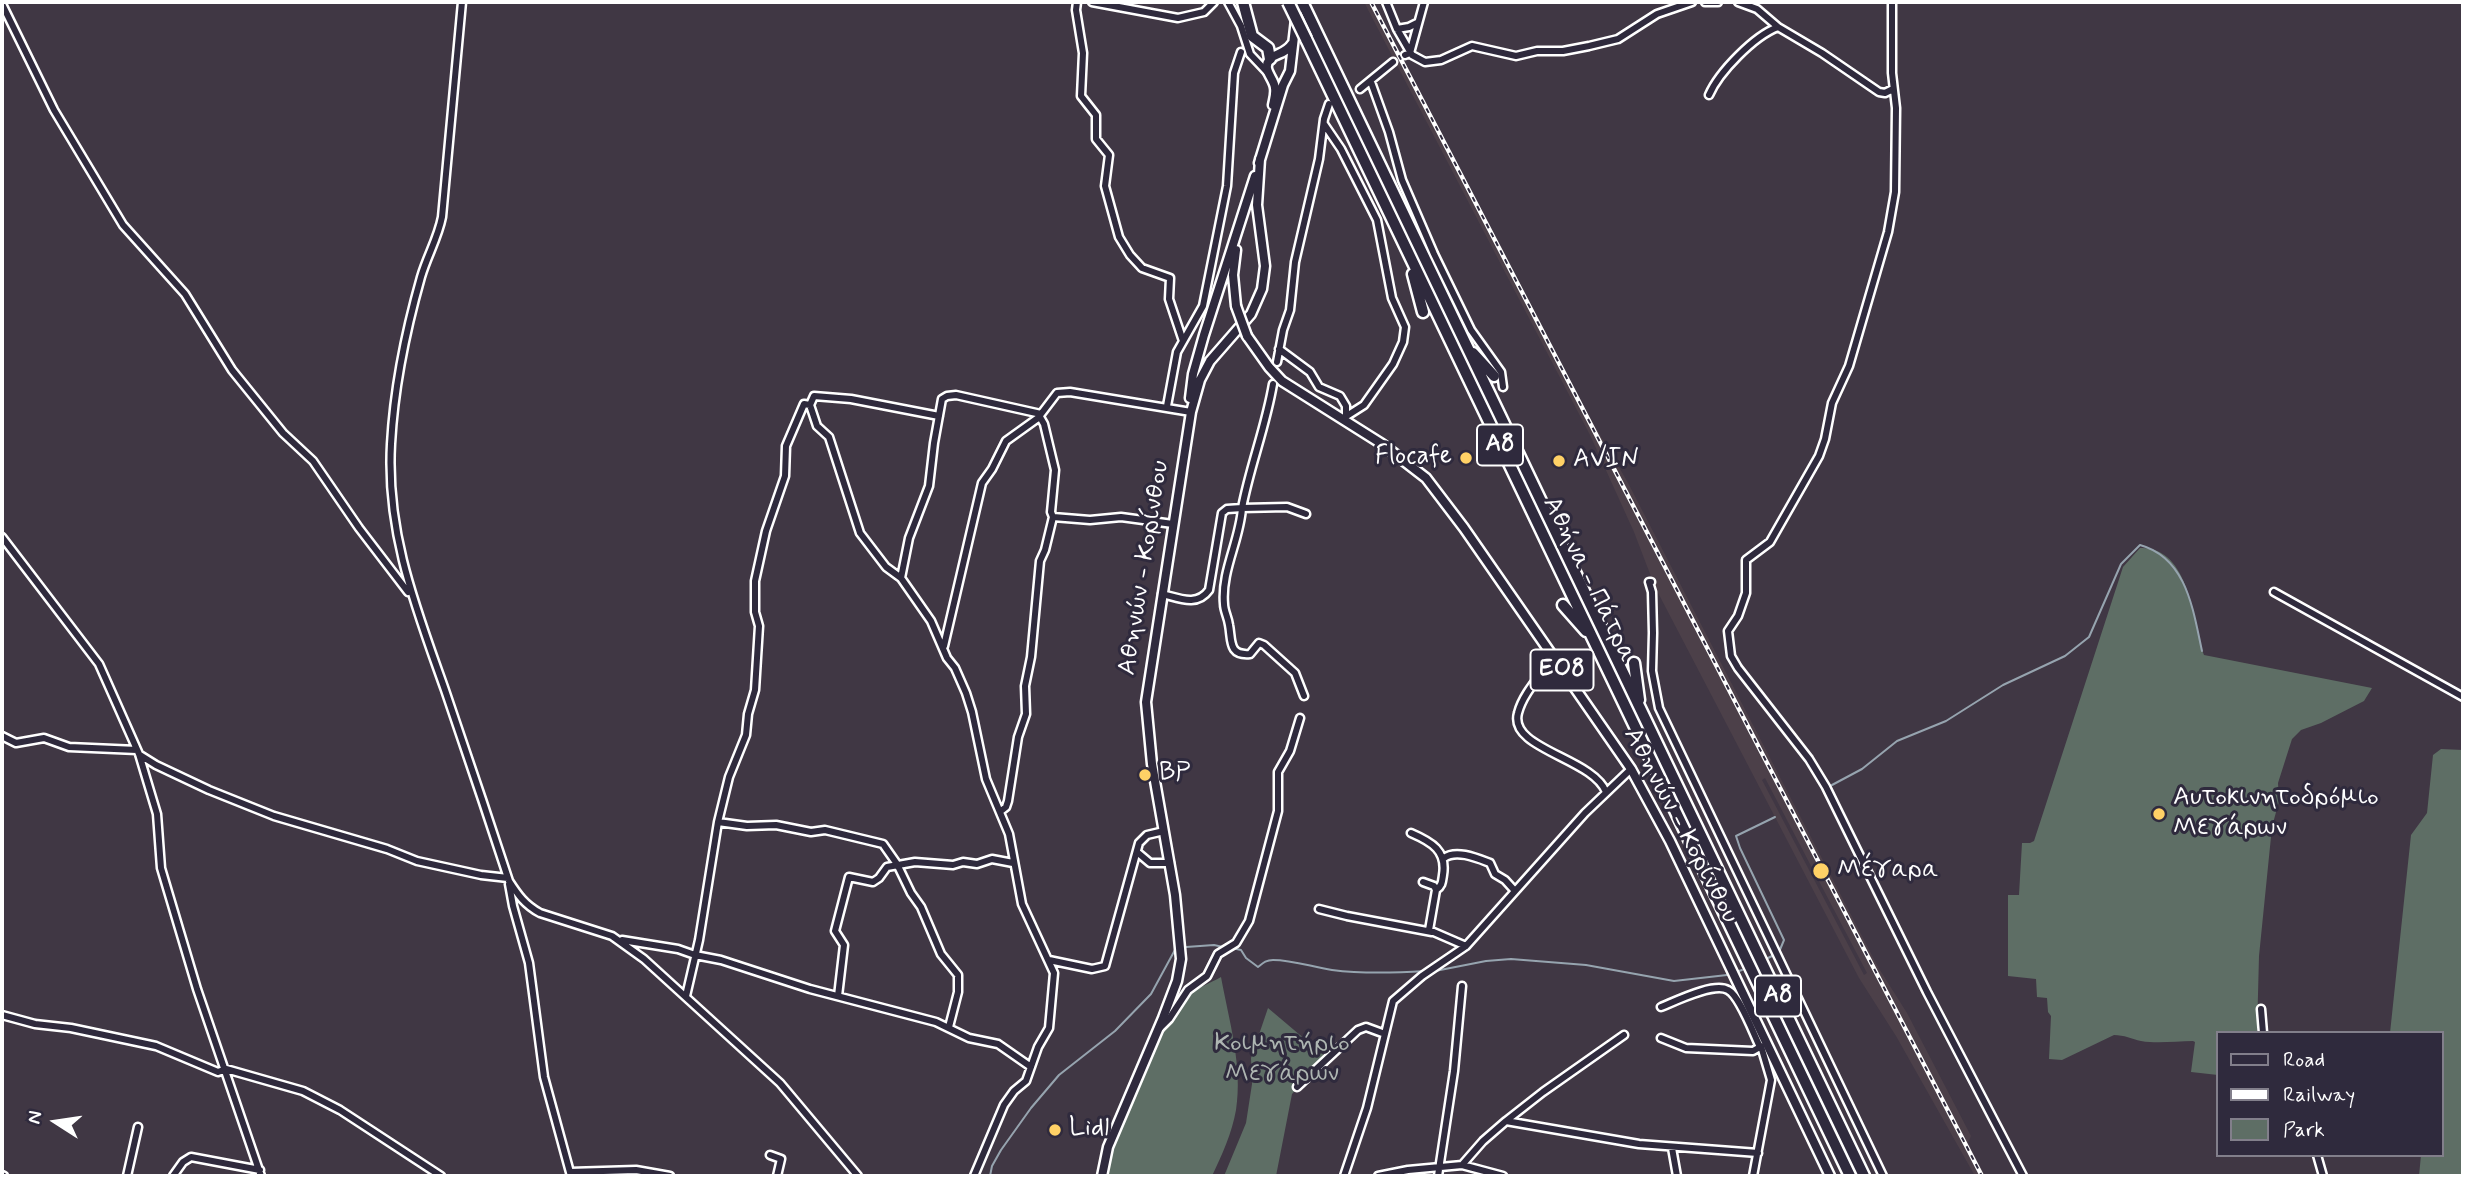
<!DOCTYPE html>
<meta charset="utf-8">
<style>
body{margin:0}
#map{position:relative;width:2465px;height:1178px;overflow:hidden;background:#403744;font-family:Mynerve,sans-serif}
canvas{display:block}
.frame{position:absolute;inset:0;border:4px solid #fff;pointer-events:none}
.legend{position:absolute;left:2216px;top:1031px;width:228px;height:126px;box-sizing:border-box;background:#2f2a3d;border:2px solid #827f8b;margin:0;padding:9px 12px;list-style:none;font-size:21px;color:#fff}
.legend li{display:flex;align-items:center;gap:14px;height:35px}
.legend b{width:35px;border:2px solid #827f8b}
.north{position:absolute;left:21px;top:1087px;width:70px;height:70px;-webkit-text-stroke:5px #2f2a3d;paint-order:stroke;rotate:282deg;font-size:19px;font-weight:700;line-height:28px;text-align:center;color:#fff}
.north::after{content:'';display:block;margin:auto;width:24px;height:32px;background:#fff;clip-path:polygon(50% 0,100% 100%,50% 72%,0 100%)}
</style>
<div id="map">
<canvas width="2465" height="1178"></canvas>
<div class="frame"></div>
<ul class="legend">
<li><b style="height:9px;background:#2f2a3d"></b>Road</li>
<li><b style="height:9px;background:#fff"></b>Railway</li>
<li><b style="height:19px;background:#5e6e65"></b>Park</li>
</ul>
<div class="north">N</div>
</div>
<script>
const g = document.querySelector('canvas').getContext('2d');
g.lineJoin = 'round';
function fillPath(path, color) {
  g.fillStyle = color;
  g.fill(path, 'evenodd');
}
function trace(path, color, width, dash) {
  g.strokeStyle = color;
  g.lineWidth = width;
  g.lineCap = dash ? 'butt' : 'round';
  g.setLineDash(dash || []);
  g.stroke(path);
}
function label(font, color, halo, rows, align = 'center') {
  g.font = font + ' Mynerve,sans-serif';
  g.lineWidth = 6;
  g.setLineDash([]);
  g.textBaseline = 'middle';
  g.strokeStyle = halo;
  g.fillStyle = color;
  for (const [text, x, y, turn = 0] of rows) {
    g.save();
    g.translate(x, y);
    g.rotate((+turn || 0) * Math.PI / 180);
    g.textAlign = isNaN(turn) ? turn : align;
    if (halo) g.strokeText(text, 0, 0);
    g.fillText(text, 0, 0);
    g.restore();
  }
}
const built = new Path2D(`
 M1364,2H1373L1579,399L1627,481L1878,967L1907,1013L1971,1136L1968,1143L1985,1176H1975L1896,1036L1859,978L1655,587L1634,532L1590,435ZM1765,778L1867,973L1864,975L1762,780Z`);
const green = new Path2D(`
 M1294,2H1297L1859,1176H1856Z
 M2140,548C2189,546 2193,620 2204,655L2372,688L2364,701L2321,723L2301,730L2292,739L2278,783L2279,801L2272,827L2259,956L2257,1033H2218V1075L2191,1072L2195,1042L2193,1041C2176,1041 2158,1044 2141,1041C2132,1039 2124,1035 2114,1035L2062,1060L2049,1059L2051,1016L2048,1012L2047,998L2037,997L2036,979L2008,976V895H2019L2022,843H2030L2034,841L2123,567Z
 M2441,749L2463,750V1176H2419L2421,1155H2442V1033H2390L2411,835L2427,813L2433,755Z
 M1221,977C1229,1021 1243,1066 1236,1110C1232,1133 1222,1155 1212,1176H1107C1108,1146 1166,1016 1188,995C1196,988 1211,983 1221,977Z
 M1268,1008L1326,1057L1292,1094L1276,1176H1224L1246,1123L1252,1084L1251,1058Z`);
const stream = new Path2D(`
 M1832,785L1862,769L1897,741L1946,721L2003,685L2065,656L2089,637L2121,564L2140,545C2187,558 2193,610 2202,651
 M1775,817L1736,836L1740,848L1784,940L1779,952
 M1186,947L1214,945L1223,947
 M1232,948L1241,950L1246,958L1258,967C1263,963 1266,960 1273,960C1293,960 1312,967 1332,970C1363,974 1394,973 1425,971
 M1768,958L1774,955
 M1435,971L1486,961L1511,959L1586,965L1674,981L1727,975
 M1739,971L1742,970
 M990,1176L992,1166L1001,1150L1031,1108L1059,1075L1115,1031L1151,994L1176,948`);
const minorTunnel = new Path2D(`
 M1393,62L1405,55
 M1333,102L1360,89`);
const minor = new Path2D(`
 M462,2L442,217C438,238 427,256 421,277C406,330 394,389 391,444C386,533 416,608 445,690C467,754 488,817 509,881C518,895 525,905 540,913L612,936L644,959L780,1083L858,1176
 M1077,2L1076,10L1083,53L1081,96L1096,115V139L1109,155L1105,186L1119,237L1130,255L1142,268L1170,278L1169,299L1183,341
 M1092,2L1178,18L1204,12L1214,2
 M1228,2L1241,26L1250,54L1267,72
 M1386,2L1397,29L1412,55L1425,62L1441,60L1472,46L1516,56L1537,51H1563L1589,46L1618,39L1657,14L1692,2
 M1705,2H1718
 M1738,2L1757,9L1778,27L1822,53L1879,92L1885,93L1893,89
 M1892,2V73L1896,108L1895,192L1888,232L1849,366L1832,403L1825,439L1819,456L1770,542L1746,560V593L1738,616L1728,631L1731,656L1738,668L1809,759L1826,787L1927,992L2023,1176
 M2,4L54,110L123,225L185,294L232,370L283,433L313,461L359,528L408,592
 M1397,29L1409,27L1417,23
 M1405,55L1410,53L1424,2
 M1371,82L1389,132L1402,180L1434,254L1471,330L1501,372L1503,387
 M1360,89L1393,62
 M1709,95C1719,72 1754,36 1778,27
 M1324,124L1341,149L1377,220L1392,298L1405,327L1403,342L1393,364L1364,405L1342,419
 M1279,349L1310,372L1319,387L1340,396L1346,406V416
 M1277,362L1283,330L1290,310L1295,262L1319,159L1324,119L1329,104
 M1167,406L1177,352L1203,306L1227,186L1234,73L1241,52
 M939,416L851,399L814,396L810,405L817,426L829,437L860,533L886,567L901,578L931,621L947,658L955,668L966,693L972,712L986,779L1009,834L1022,904L1054,973L1049,1028L1038,1047L1026,1081L1014,1091L1004,1105L974,1176
 M1040,417L1044,424L1055,470L1051,512L1053,517L1090,520L1121,517L1173,524
 M2,537L99,664L139,754L157,814L161,868L197,989L261,1176
 M901,578L909,538L929,486L934,443L942,399L947,396L956,395L1041,414
 M1651,582H1649L1652,592L1653,633L1652,671L1659,708L1883,1176
 M2274,592L2463,697
 M1162,594C1179,598 1197,607 1209,590L1222,513L1227,509L1242,508C1250,466 1266,426 1273,384
 M944,646L982,483L992,469L1006,441L1038,418L1057,393L1070,392L1191,412
 M1553,657C1542,674 1523,693 1518,713C1508,749 1593,758 1606,792
 M1304,696L1295,673L1264,645L1259,643L1250,654C1228,656 1232,640 1229,625C1228,617 1224,611 1224,604C1221,571 1240,540 1242,508L1287,507L1306,514
 M2,736L16,743L44,738L69,747L137,750
 M140,755L156,765L209,790L274,816L387,849L417,861L481,875L508,878
 M1001,811L1006,807L1008,801L1018,737L1026,714L1025,686L1031,657L1040,561L1045,550L1053,517
 M718,822L747,826L776,825L811,832L825,830L883,844L897,864L911,893L921,907L941,954L958,975V992L949,1027
 M1411,833C1432,842 1447,851 1443,875C1442,882 1442,886 1436,890
 M1137,852L1150,863H1170
 M1444,858C1456,849 1477,858 1490,863L1495,874L1505,880L1515,891
 M1423,882L1434,886L1436,890L1429,930L1466,946
 M509,884L513,906L529,963L544,1077L571,1176
 M1319,909L1347,916L1432,932
 M622,940L678,949L695,955L721,960L810,989L936,1022L969,1038L998,1044L1031,1067
 M1049,960L1092,969L1105,966L1139,843L1147,835L1164,831
 M686,996L699,940L718,822L729,777L746,735L748,714L755,690L759,626L755,612V581L766,531L785,476L786,446L804,404L810,405
 M838,996L844,945L835,931L849,877L873,882L879,878L887,867L915,862L953,865L963,862L977,864L992,859L1013,863
 M2261,1009L2263,1033
 M2,1015L35,1024L71,1028L156,1046L218,1072L226,1069L303,1091L340,1110L441,1176
 M1160,1028L1169,1019L1188,990L1207,976L1218,954L1236,943L1249,921L1278,811V772L1290,751L1300,718
 M1661,1038L1686,1048L1753,1051L1760,1047C1754,1035 1740,996 1728,990C1714,982 1676,1001 1661,1007
 M1297,1087L1358,1030L1366,1027L1385,1034
 M1506,1121L1543,1092L1624,1035
 M1672,1148L1677,1176
 M770,1155L781,1159L777,1176
 M2317,1155L2323,1176
 M1462,1165L1503,1176
 M570,1172L636,1170L670,1176
 M2,1175L4,1176
 M127,1176L138,1127
 M173,1176L183,1162L191,1157L260,1170
 M1344,1176L1367,1108L1393,1001L1422,976L1466,946L1585,813L1631,769
 M1378,1176L1408,1170L1462,1165L1483,1141L1506,1121L1639,1144L1758,1153
 M1438,1176L1454,1071L1462,986
 M1753,1176L1771,1080L1761,1046`);
const major = new Path2D(`
 M1273,105C1274,100 1276,94 1275,88C1274,78 1262,70 1269,60C1274,53 1285,55 1292,44
 M1259,163L1283,85L1290,71L1298,2
 M1236,306L1233,275L1236,250
 M1247,336L1269,367L1282,381L1382,444L1426,478L1464,528L1631,769L1670,841L1830,1176
 M1190,398L1193,374L1204,335L1255,176
 M1102,1176L1108,1147L1163,1018L1177,981L1181,959L1175,895L1152,764L1146,702L1191,412L1200,380L1210,361L1251,314L1262,289L1265,266L1257,205L1260,159`);
const highway = new Path2D(`
 M1243,2L1252,36L1268,48L1270,59
 M1302,2L1864,1176
 M1306,39L1850,1176
 M1413,274L1423,312
 M1473,353L1494,376
 M1563,605L1586,631
 M1634,663L1639,700`);
const rail = new Path2D(`
 M1371,2L1982,1176`);
const majorBridge = new Path2D(`
 M1236,306L1247,336`);
const highwayBridge = new Path2D(`
 M1288,2L1306,39`);
const markers = [
 [1466,458,7,"#ffd166"],
 [1559,461,7,"#ffd166"],
 [1145,775,7,"#ffd166"],
 [2159,814,7,"#ffd166"],
 [1821,871,9,"#ffd166"],
 [1055,1130,7,"#ffd166"]
];
const shields = [
 [1500,445,46],
 [1562,670,63],
 [1778,996,46]
];
const shieldNames = [
 ["Α8",1500,445],
 ["ΕΟ8",1562,670],
 ["Α8",1778,996]
];
const poiNames = [
 ["Flocafe",1452,458,"right"],
 ["AVIN",1573,461],
 ["BP",1159,775],
 ["Αυτοκινητοδρόμιο",2173,799],
 ["Μεγάρων",2173,829],
 ["Μέγαρα",1837,871],
 ["Lidl",1069,1130]
];
const streetNames = [
 ["Αθηνών - Κορίνθου",1145,568,-81],
 ["Αθήνα - Πάτρα",1588,580,64],
 ["Αθηνών - Κορίνθου",1680,826,62]
];
const parkNames = [
 ["Κοιμητήριο",1282,1045],
 ["Μεγάρων",1282,1075]
];
fillPath(built, '#4c4049');
fillPath(green, '#5e6e65');
trace(stream, '#96a4af', 2);
trace(minorTunnel, '#534b57', 6, [6, 3]);
trace(minor, '#fff', 11);
trace(major, '#fff', 13);
trace(highway, '#fff', 15);
trace(minor, '#2f2a3d', 6);
trace(major, '#2f2a3d', 8);
trace(highway, '#2f2a3d', 10);
trace(rail, '#fff', 4.5);
trace(rail, '#2f2a3d', 2, [5]);
trace(majorBridge, '#fff', 13, []);
trace(highwayBridge, '#fff', 15, []);
trace(majorBridge, '#2f2a3d', 8);
trace(highwayBridge, '#2f2a3d', 10);
for (const [x, y, r, color] of markers) {
  const dot = new Path2D();
  dot.arc(x, y, r, 0, 2 * Math.PI);
  g.fillStyle = color;
  g.fill(dot);
  trace(dot, '#2f2a3d', 2.5);
}
for (const [x, y, w] of shields) {
  const box = new Path2D();
  box.roundRect(x - w / 2, y - 20.5, w, 41, 5);
  g.fillStyle = '#2f2a3d';
  g.fill(box);
  trace(box, '#fff', 2);
}
label('bold 24px', '#fff', null, shieldNames);
label('26px', '#fff', '#2f2a3d', poiNames, 'left');
label('26px', '#fff', '#2f2a3d', streetNames);
label('26px', '#aeb6b2', '#2f2a3d', parkNames);
</script>
